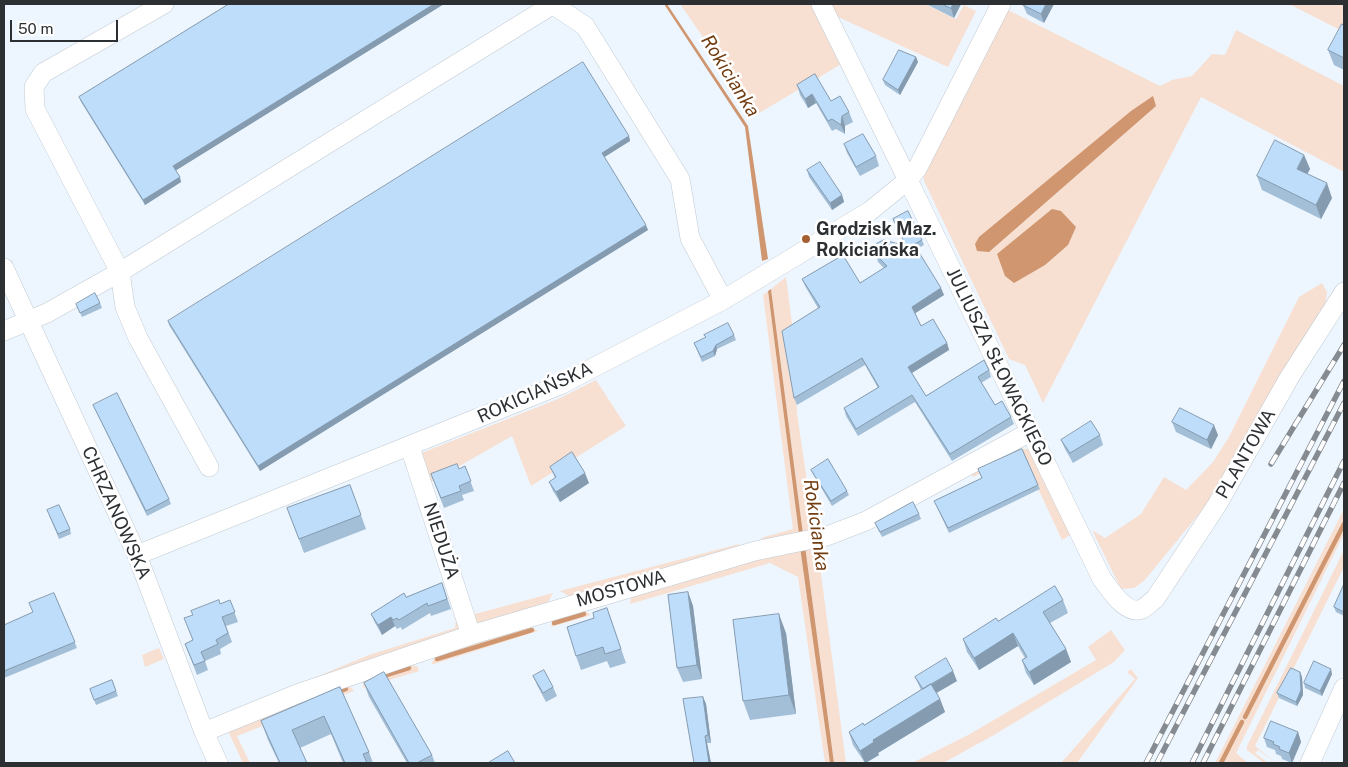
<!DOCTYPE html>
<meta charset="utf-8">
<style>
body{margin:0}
#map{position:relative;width:1348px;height:767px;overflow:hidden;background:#edf6ff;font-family:"Public Sans",sans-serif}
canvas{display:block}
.frame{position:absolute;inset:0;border:5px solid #2c3033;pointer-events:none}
.scale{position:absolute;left:10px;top:20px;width:108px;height:22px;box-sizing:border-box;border:2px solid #2c3033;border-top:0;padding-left:6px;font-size:15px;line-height:18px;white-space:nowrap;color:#2c3033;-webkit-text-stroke:4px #fff;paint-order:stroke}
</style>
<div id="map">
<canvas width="1348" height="767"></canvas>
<div class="frame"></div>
<div class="scale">50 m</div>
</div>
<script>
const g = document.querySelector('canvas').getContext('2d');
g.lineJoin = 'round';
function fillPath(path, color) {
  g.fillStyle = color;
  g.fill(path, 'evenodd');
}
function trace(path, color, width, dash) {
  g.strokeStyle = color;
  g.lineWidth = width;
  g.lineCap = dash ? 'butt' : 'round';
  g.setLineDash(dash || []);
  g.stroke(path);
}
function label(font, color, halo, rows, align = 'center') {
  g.font = font + ' "Public Sans",sans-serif';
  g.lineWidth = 5;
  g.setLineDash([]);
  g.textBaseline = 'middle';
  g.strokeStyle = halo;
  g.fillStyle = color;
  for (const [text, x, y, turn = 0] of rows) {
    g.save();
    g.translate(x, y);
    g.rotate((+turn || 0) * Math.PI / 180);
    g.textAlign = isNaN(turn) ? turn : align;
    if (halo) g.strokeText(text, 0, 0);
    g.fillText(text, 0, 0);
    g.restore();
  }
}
const green = new Path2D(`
 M680,4H814L843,63L751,118L705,40Z
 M832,4H925L956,19L964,5L976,11L948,67L838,17Z
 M1289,4H1344V32Z
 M1006,9L1160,86L1172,80L1192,76L1212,54L1225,55L1236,30L1344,86V172L1201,97L1043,403L1025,365L1009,359L924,181L923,171Z
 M786,277L793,332L797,413L814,530L803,534L771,289Z
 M1322,283L1327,292L1325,308L1208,503L1144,581L1134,588L1121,589L1092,530L1105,538L1141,514L1164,477L1186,490L1213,462L1229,437L1299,297Z
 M768,291L799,534L764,541L761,538L793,529L763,295Z
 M596,380L626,426L531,486L512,436L428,484L419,454L558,399Z
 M1018,449H1029L1072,534L1062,540L1022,454L973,477L969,470Z
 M1344,509V534L1236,753L1248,763H1215Z
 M856,532L818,551L846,763H834L805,546Z
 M739,544L740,548L569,596L560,591Z
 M800,547L830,763H825L798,577L770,563L630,604L632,593Z
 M1344,550V567L1255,746L1276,763L1258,750L1255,753L1268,763H1264L1247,750V746Z
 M452,590L460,626L458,630L304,682L369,655L455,628L456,618L447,592Z
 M553,593L548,602L478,624L474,622L475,614Z
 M582,609L591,615L551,627L553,618Z
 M528,626L538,631L431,665L433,660L441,652Z
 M1111,630L1125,650L1114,662L994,735L943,763H912L970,734L1096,660L1088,647Z
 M159,648L164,659L145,667L142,655Z
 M407,665L417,666L419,671L363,688L364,679Z
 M1131,669L1138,678L1077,763H1061L1135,679L1127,672Z
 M348,684L354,691L237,736L250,763H243L227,729Z`);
const water = new Path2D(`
 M664,4H667L748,126L768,259L762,261L745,127Z
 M1153,96L1156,106L989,252L977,251L975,244L979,237L1131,111Z
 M1052,209L1061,211L1076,227L1068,245L1045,265L1014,283L1005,276L997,254Z
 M771,289L803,534H799L768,291Z
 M805,546L834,763H830L800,547Z`);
const stream = new Path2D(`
 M554,623L584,614
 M437,659L532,630
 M383,676L409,668
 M338,692L346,689
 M1245,717L1344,524
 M1221,763L1242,722`);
const minor = new Path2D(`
 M164,4L43,73L34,87L35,109L120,272L552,5
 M552,4L585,26L680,179L690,238L723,300
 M1001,4L917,169L908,180L1102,579C1110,589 1126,616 1142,609C1146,607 1151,602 1155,599L1217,505L1289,378L1344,292
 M4,268L137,555L204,732L218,763
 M4,331L47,313L120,272L125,307L138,338L209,467
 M410,447L471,635
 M137,555L560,385L723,300L870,211L908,180L821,4
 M204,732L297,694L471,635L755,551L827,536L866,521L1030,432
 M1310,763L1344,688`);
const rail = new Path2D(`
 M1271,464L1344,345
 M1146,763L1344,381
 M1157,763L1344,403
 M1192,763L1344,461
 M1203,763L1344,483`);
const wall = new Path2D(`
 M229,4H444L176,170L181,182L145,205L81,102L79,97Z
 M926,4H961L954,18Z
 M1024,4H1054L1044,23L1027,14L1023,5Z
 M1344,26V70L1334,65L1328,50Z
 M916,57L918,62L900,95L885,85L883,80Z
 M797,85L831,101L849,112L853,122L845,126V134L836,129L832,131L816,103L808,108L800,95Z
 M629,136L630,141L604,157L648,230L260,471L169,325L168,321Z
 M844,144L876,156L879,166L860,176L847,153Z
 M1304,155L1310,169L1307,174L1332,198L1321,219L1262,190L1257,176Z
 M807,170L842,195L844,202L832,210L809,177Z
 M893,219L922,240L924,245L916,249L944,295L915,313L921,326L947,343L949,350L912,373L926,396L989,370L991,377L981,383L995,405L1011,417L1014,424L952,461L915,402L858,436L846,416L844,408L878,388L865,365L797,405L794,398L818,308L805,286L802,279L860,283L884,268L878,262L876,255L906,246Z
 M100,303L102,308L82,317L76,304Z
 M704,335H734L736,340L717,349L715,356L702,362L694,343L706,338Z
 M93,405L169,499L171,504L147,516Z
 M1172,422L1218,435L1211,449L1176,432Z
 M1100,435L1103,445L1073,463L1065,449L1061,440Z
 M465,466L474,491L462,495L464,500L444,508L431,474L459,469Z
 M550,467L589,483L560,502L553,491L549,482L555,478Z
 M978,469L1038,485L1040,489L949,533L934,501L982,478Z
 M811,470L847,491L849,495L832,506L813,474Z
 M350,485L366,529L304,553L287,508Z
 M919,514L921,519L882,537L875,523Z
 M49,515L70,529L71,534L59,539Z
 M442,583L451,609L431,616L430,613L402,630L401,627L397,629L395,626L382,635L375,623L371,614L406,597Z
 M1344,584V616L1336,612L1334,607Z
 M688,592L693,606L702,679L683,682L677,668Z
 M54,593L77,648L4,678V625L33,613Z
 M230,600L238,622L226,626L232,642L220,649L221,654L205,661L208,670L197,675L185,644L192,640L220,604Z
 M1063,600L1068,613L1050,623L1066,649L1071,662L1034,685L1026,673L1022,660L1025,658L1018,646L979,670L967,652L963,639L998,621Z
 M607,608L626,663L610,668L607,661L581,670L576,656L594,618Z
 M786,633L796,714L750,720L743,701Z
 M1300,672L1302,677L1303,695L1297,706L1279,698L1277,693Z
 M1332,674L1322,696L1305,688L1304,683Z
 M533,676L553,687L557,696L546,702L537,685Z
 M915,677L957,681L936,693L940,699L945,712L878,753L879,755L866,763H865L853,745L849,732L864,725L921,690Z
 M112,680L118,696L96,705L90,689Z
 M364,683L432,755L435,763H407L369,697Z
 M340,687L369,752L373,763H343L331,734L300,748L307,763H279L268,740L261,721Z
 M703,697L706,704L711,743H707L711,763H694Z
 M1298,732L1301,742L1292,763L1282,759L1281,756L1276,754L1275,750L1267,747L1264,738Z`);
const shadedWall = new Path2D(`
 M434,4H444L175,171L173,166Z
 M953,4H961L954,18L951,8Z
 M1046,4H1054L1044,23L1041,14Z
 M916,57L918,62L900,95L898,90Z
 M812,94L816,103L808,108L805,99Z
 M842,116L845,126V134L841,125Z
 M629,136L630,141L603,158L602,153Z
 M1304,155L1310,169L1302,183L1297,169Z
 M180,177L181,182L145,205L143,200Z
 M1327,183L1332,198L1321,219L1316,205Z
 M842,195L844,202L832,210L830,203Z
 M646,225L648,230L260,471L258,466Z
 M941,288L944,295L914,314L912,307Z
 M947,343L949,350L910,374L908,367Z
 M716,345L717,349L715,356L713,351Z
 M1214,425L1218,435L1211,449L1207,440Z
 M585,473L589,483L560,502L556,492Z
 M688,592L693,606L702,679L697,665Z
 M779,614L786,633L796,714L789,695Z
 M391,617L395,626L382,635L378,625Z
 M1013,633L1018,646L979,670L974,658Z
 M1066,649L1071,662L1034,685L1029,672Z
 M1331,669L1332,674L1322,696L1320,691Z
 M953,671L957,681L926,699L923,690Z
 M1300,672L1302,677L1303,695L1297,706L1296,702Z
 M703,697L706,704L711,743L708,735Z
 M940,699L945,712L878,753L879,755L865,763L860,751L873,740Z
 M1298,732L1301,742L1292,763L1289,753Z
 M705,736L707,743L711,763H709Z`);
const building = new Path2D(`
 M229,4H434L173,166L180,177L143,200L79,97Z
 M942,4H953L951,8Z
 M1024,4H1046L1041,14L1023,5Z
 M1342,24L1344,26V58L1328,50Z
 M899,50L916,57L898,90L883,80Z
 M583,62L629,136L602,153L646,225L258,466L168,321Z
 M815,74L831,101L840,96L849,112L842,116L841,125L832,119L828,121L812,94L805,99L797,85Z
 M863,134L876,156L856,167L844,144Z
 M1275,140L1304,155L1297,169L1327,183L1316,205L1257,176Z
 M820,162L842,195L830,203L807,170Z
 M908,211L922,240L909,247L906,246L893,219Z
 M884,240L917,249L941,288L912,307L921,326L933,319L947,343L908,367L926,396L984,360L989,370L978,377L995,405L1002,401L1011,417L950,454L912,395L856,429L844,408L879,387L862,358L794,398L782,331L820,307L802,279L843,255L860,283L887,266L876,255L874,249L876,244Z
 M95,293L100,303L80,313L76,304Z
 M728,323L734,335L716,345L713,351L701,357L694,343L706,337L704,335Z
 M117,393L169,499L146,511L93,405Z
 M1180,408L1214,425L1207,440L1172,422Z
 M1091,421L1100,435L1070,453L1061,440Z
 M1022,449L1038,485L948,528L934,501L982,478L978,469Z
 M572,452L585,473L556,492L549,482L556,477L550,467Z
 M828,459L847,491L831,501L811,470Z
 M457,464L459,469L465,466L471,481L459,486L461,491L441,498L431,474Z
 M350,485L361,515L299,539L287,508Z
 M913,502L919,514L880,532L875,523Z
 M59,505L70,529L58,534L47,510Z
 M442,583L447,599L428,606L427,603L399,620L397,618L393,620L391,617L378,625L371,614L404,593L406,597Z
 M1344,584V612L1334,607Z
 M1055,586L1063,600L1043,612L1066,649L1029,672L1022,660L1027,657L1013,633L974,658L963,639L996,618L998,621Z
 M688,592L697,665L677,668L668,595Z
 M54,593L75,642L4,671V625L33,612L29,603Z
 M219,600L220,604L230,600L235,612L222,617L228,633L216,640L218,644L201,652L205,661L194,665L185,644L193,640L184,618L193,615L191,611Z
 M607,608L621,649L605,654L603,647L576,656L567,627L594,618L593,613Z
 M779,614L789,695L743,701L733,620Z
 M946,658L953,671L923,689L915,677Z
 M1314,661L1331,669L1320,691L1304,683Z
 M1291,668L1300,672L1301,690L1296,702L1277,693Z
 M544,670L553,687L543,693L533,676Z
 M384,672L432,755L417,763H409L364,683Z
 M112,680L116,691L94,700L90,689Z
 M931,684L940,699L873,740L874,742L860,751L849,732L863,723L864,725Z
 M340,687L369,752L363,754L367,763H345L324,716L292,730L307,763H280L261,721Z
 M703,697L708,735L705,736L709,763H694L683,699Z
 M1271,721L1298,732L1289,753L1279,749L1280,747L1273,744L1274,742L1264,738Z
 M508,751L515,763H488Z`);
const markers = [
 [806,239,5,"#a46030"]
];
const poiNames = [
 ["Grodzisk Maz.",816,229],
 ["Rokiciańska",816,250]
];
const streetNames = [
 ["JULIUSZA SŁOWACKIEGO",999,367,64],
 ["ROKICIAŃSKA",535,393,-24],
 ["PLANTOWA",1246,454,-60],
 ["CHRZANOWSKA",116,513,66],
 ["NIEDUŻA",441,541,72],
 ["MOSTOWA",621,589,-16]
];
const waterNames = [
 ["Rokicianka",730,76,58],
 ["Rokicianka",816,525,82]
];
fillPath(green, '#f7e0d2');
fillPath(water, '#cf9670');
trace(stream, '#cf9670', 4.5);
trace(minor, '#c1cad2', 20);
trace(minor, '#fff', 19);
trace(rail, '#858b91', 5.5);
trace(rail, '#fff', 4, [11]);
fillPath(wall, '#a3bed7');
fillPath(shadedWall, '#859baf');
fillPath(building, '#beddfa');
trace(building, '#859baf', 1);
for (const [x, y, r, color] of markers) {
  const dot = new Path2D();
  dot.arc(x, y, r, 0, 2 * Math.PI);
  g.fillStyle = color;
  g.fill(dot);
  trace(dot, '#fff', 2);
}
label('bold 18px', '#2c3033', '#fff', poiNames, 'left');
label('18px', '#2c3033', '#fff', streetNames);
label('italic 19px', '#723c11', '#fff', waterNames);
</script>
